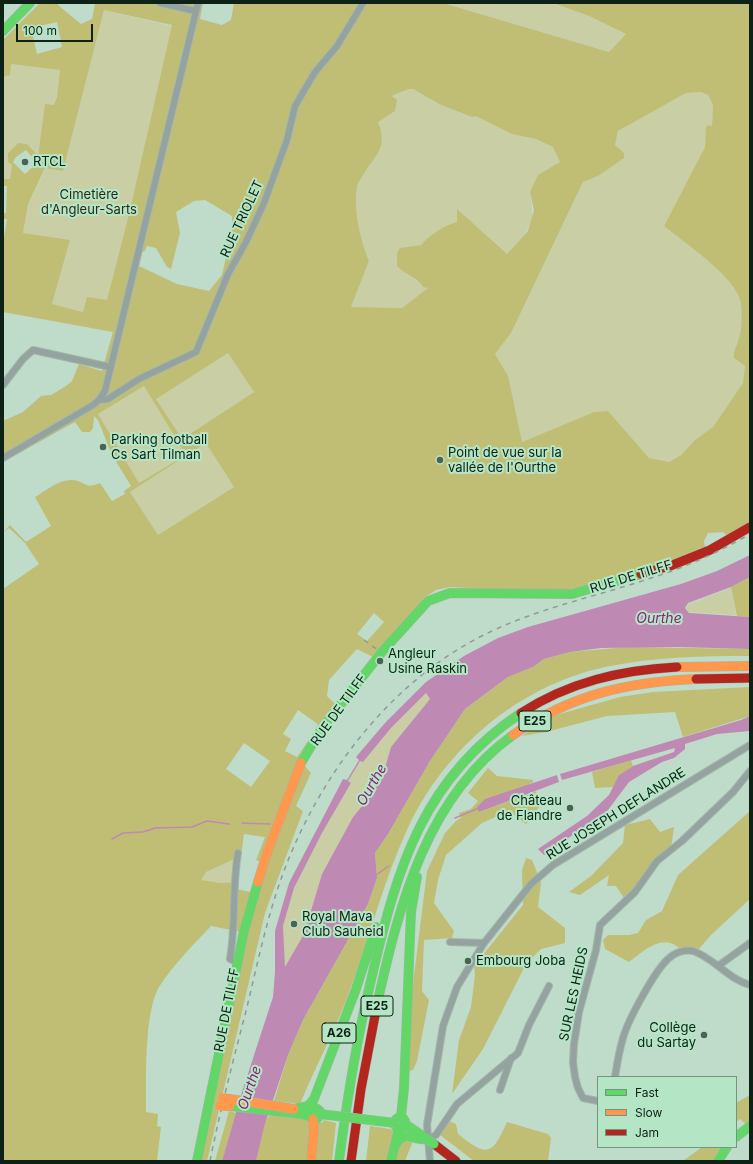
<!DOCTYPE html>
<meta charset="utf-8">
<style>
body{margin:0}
#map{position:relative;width:753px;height:1164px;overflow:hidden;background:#bfdbca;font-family:Inter,sans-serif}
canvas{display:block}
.frame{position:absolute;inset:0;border:4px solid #0e2116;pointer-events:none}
.legend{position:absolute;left:597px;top:1076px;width:140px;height:72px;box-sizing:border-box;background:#b4e6c6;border:1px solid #729780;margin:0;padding:5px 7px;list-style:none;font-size:12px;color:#0e2116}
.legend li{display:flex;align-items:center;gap:8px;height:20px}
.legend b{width:20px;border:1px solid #729780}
.scale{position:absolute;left:16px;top:24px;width:77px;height:18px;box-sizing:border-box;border:2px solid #0e2116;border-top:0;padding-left:5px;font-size:12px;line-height:14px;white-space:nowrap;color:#0e2116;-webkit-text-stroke:3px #b4e6c6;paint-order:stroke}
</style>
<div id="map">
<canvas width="753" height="1164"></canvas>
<div class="frame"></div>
<ul class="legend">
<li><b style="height:5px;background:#63d668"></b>Fast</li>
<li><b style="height:5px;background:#ff974d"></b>Slow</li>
<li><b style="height:5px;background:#b3261e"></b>Jam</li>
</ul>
<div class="scale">100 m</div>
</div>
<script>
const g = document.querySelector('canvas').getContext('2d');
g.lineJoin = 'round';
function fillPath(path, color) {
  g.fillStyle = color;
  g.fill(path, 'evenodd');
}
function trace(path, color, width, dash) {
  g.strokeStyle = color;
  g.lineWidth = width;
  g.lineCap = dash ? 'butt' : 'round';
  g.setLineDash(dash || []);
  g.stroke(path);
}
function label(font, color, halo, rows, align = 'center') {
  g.font = font + ' Inter,sans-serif';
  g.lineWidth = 4;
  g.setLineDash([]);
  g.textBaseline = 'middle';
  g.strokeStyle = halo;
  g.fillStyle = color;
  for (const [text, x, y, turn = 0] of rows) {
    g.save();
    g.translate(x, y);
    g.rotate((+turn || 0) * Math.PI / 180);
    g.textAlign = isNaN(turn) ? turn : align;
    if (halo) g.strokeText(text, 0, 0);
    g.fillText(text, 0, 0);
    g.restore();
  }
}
const green = new Path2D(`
 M443,3H553L589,16L626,34L609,52Z
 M104,10L172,26L129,214L107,301L83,312L52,304L70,241L23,233L28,204L46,168L63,171Z
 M11,64L60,70L57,97L54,105L45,104L38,156L18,143L8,153L12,165L10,179H3V77Z
 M409,89H413L439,104L472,117L476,115L512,134L536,139L553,147L560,162L530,192C536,225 529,230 507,254L457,222C446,225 428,236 421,245L411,247L397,253V266L409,276L428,288L402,308L351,307L369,261C361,242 353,209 357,188C357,184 360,180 362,177C375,154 389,149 378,122L392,97Z
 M701,92L708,95L713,105L712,127L706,133L705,147L664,226C683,242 740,279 741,305C742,315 742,329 739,338C737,346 733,350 734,358L745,366L743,383L713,427L695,440L681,455L669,462L649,459L608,411L594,412L522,442L495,354L511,333L583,182L599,176L624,153L615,145L618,131L686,93Z
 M228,352L254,392L181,439L156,399Z
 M144,386L186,455L139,483L98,414Z
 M207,443L234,487L158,535L130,492Z
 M731,588L736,615L689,612L686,608L689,604Z
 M426,693L430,699L391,747L383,775L373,793L353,817L322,874L304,934L285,968L283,926L294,888L322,833L351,783L348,781L360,760L363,762L391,728Z
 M241,856L237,882L221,883L201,880L206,872Z`);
const forest = new Path2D(`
 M40,3H59L58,5L81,24L92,19L95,3H203L200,19L222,25L231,20L234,3H443L609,52L626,34L589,16L553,3H750V524L728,537L723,532L708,533L704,541L705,548L663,567L572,590L547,592L450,587L436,590L425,597L372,660L373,657L357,649L329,680L327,696L335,704L298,758L311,773L296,806L303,811L265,913L207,1161H194L205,1098L241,932L211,926C193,945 173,965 159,987C144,1012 146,1081 146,1112L158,1114L157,1126L161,1127L157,1161H3V589L39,564L25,543L9,528L3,533L10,525L26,542L51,526L35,497C47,490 59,479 73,480C85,481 84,490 100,483L112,501L125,494L124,491L131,486L112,455L98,420L94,416L93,428L90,432H82L75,422L3,462V421L23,412L41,396L51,395L66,386L72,381L79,364L102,371L113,332L3,312V244L7,219H3V213H6L7,186H3V179H10L12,165L8,162V153L18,143L27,144L38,156L45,104L54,105L57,97L60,70L11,64L10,75L3,77V40ZM104,10L172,25L129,214L107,300L87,297L83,312L52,304L70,240L23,233L28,204L45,168L63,171ZM57,22L62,47L37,54L31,28ZM409,89H413L439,104L472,117L476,116L512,134L536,139L553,147L560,162L538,175L530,192L534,210L528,231L507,254L457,209V222C445,225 428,236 421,245L400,248L397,253V266C404,274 418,278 423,287L428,288L402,308L351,307L369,261C361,242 353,209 357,188C357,184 360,180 362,177C375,154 389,149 378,122L395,111L397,100L392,96ZM701,92L708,95L713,105L712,126L708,125L706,128L705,147L664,226C683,242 740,279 741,305C742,315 742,329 739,338C737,346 733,350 734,358L745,366L743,383L713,427L695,440L681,455L669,462L649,458L608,411L594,412L522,442L508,376L495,354L511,333L583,182L598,176L624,158V153L615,145L618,131L686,93ZM26,150L37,163L25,174L13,162L16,157ZM205,200L232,216V230L222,275L209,291L177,284L139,266L142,252L145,251L147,246L156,248L167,267L171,269L180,233L176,212L194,201ZM228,353L254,392L182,439L156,399ZM144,386L186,455L139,483L98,414ZM206,443L234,487L158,535L130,492ZM374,613L384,622L367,641L357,634ZM298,710L319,725L297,757L285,751L291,739L283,734ZM244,743L270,761L251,787L226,769ZM244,834L265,837L256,860L261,862L250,892L237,889V882L221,883L201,880L206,872L241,856Z
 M750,577V617L737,616L731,587Z
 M627,647L750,649V656C702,656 653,657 605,667C518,686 444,749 407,830C384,880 370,935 351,987C337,1027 316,1065 300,1104L274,1101L288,1055L303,1020L368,904L377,878L375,853L388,834L430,761L465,709L508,677L533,667L544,659L570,652Z
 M750,687V716L683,737L675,712L607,716L546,732L522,736L549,717L620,697L653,692Z
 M631,760L633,766L619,775L614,787L595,788L592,772Z
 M488,768L497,776L533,780V782L479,812L536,791L540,806L526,824L509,811L482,823L446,855L438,880L434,903L454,931L452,938L424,940L422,991L429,1000L417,1061L413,1070L409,1071L411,1000L427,871L445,833L456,821L461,818L459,813L471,809L478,801L468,793Z
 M750,811V899L711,935L698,950L682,947L679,948C661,933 644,951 629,962L605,949L603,940L608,935H629L638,933L646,920L662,911L678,875Z
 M650,819L660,832L674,827L671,848L626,901L616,886H607L609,875L580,895L569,892L591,876L623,843L625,825Z
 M526,858L532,860L541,882L538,907L565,928V943L541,949L526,964L483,1049L452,1094L459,1040L471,1007L475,975L474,966L523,905L522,870Z
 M750,1095V1123L747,1125L740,1119L736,1122V1103Z
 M229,1111L236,1113L222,1161H215Z
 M271,1114L305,1117L310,1121L322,1123L324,1120L336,1123L332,1161H256C258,1151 263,1120 271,1114Z
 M449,1121L456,1124L458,1134C487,1157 492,1156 507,1122L548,1134L551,1138L548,1161H474L440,1135Z
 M370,1126L390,1129L413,1141L405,1161H366Z
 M702,1147H722L715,1156L713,1161H683Z`);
const water = new Path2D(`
 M750,555V577L731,587L688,603L685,608L689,613L750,617V649L678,647L601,648L570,652L544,659L533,667L508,677L465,709L430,761L388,834L375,853L377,878L368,904L303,1020L288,1055L264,1127L256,1161H222L242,1092L273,997L275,972V931L289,883L343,779L347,780L359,760L356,757L385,723L426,682L464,656L498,638L528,627L681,584L717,571ZM426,693L430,699L391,747L383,775L373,793L353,817L322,874L304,934L285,967L283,926L294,888L322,833L351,783L348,781L360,761L363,762L391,728Z
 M750,716V731L717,734L685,744V749L674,758L662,762L629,782L608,810L544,855L538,849L587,816L609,795L619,775L633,766L674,752L675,748L562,780L560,774L741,720Z
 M557,775L559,782L479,812L477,807L485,799Z`);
const stream = new Path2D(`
 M455,818L479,808
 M242,823L270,824
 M112,839L123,833L143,832L155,828L192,827L207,821L229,824
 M376,875L389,866`);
const street = new Path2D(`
 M160,3L196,11
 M3,385L23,359L33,350L110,367
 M99,400L108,399L139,379L196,352L228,274L246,242L264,203L287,140L295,106L315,72L337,46L363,3
 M3,458L93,405L99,400L105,391L198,3
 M450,942L484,943
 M237,962L230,959C236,924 232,888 238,853
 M718,966L750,943
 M615,1077C617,1064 619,1051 623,1038C628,1020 654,972 668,959C674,953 684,949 693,951C714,958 728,979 750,985
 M500,1090L511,1058
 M598,1101L583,1098L578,1088L575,1077L573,1062L574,1044L579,1012L596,950L600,925L635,892L657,861L682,841L733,792L750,771
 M428,1139L436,1135L457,1104L518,1053L529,1025L549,986
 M430,1161L427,1125L443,1026L457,987L484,943L531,884L553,865L750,745`);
const fast = new Path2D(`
 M3,31L30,3
 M301,763L322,728L382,652L428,601L450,593L572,594L641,574
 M378,1000C400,902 427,797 513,735
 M230,1106L302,1114L317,1119L320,1115V1111L316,1108L303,1110
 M294,1109L308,1106L314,1099L356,989L376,927
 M401,1117L404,1088L411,912L417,877
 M394.5 1123a5.5 5.5 0 1 1 11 0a5.5 5.5 0 1 1-11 0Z
 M405,1124L427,1139
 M736,1137L750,1126
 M396,1144C408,1128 412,1142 427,1139
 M197,1161L244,931L258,882
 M339,1161C347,1099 357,1037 372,976C397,868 423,778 521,713
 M391,1161L399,1128
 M718,1161L727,1147`);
const slow = new Path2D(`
 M677,667L750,666
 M513,735C570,695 627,682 696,679
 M258,882L267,853L301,763
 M311,1161L314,1131L313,1119`);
const jam = new Path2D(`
 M641,574L670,566L710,550L750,527
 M696,679L750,678
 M521,713C569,682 621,670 677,667
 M434,1144L456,1161
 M351,1161L361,1089L378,1000`);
const rail = new Path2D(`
 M364,640L378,650
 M210,1161C220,1111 233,1061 246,1011C258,962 268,911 287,863C325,767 397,675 492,631C543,607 598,596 651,578C686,567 719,552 750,534`);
const fastBridge = new Path2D(`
 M320,1114L395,1123
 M427,1139L434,1144`);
const slowBridge = new Path2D(`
 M223,1098L294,1109
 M220,1106H230`);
const markers = [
 [25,162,4,"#4c6255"],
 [103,447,4,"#4c6255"],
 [440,460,4,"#4c6255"],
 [380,661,4,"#4c6255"],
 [570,808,4,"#4c6255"],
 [294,924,4,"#4c6255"],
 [468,961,4,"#4c6255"],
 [704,1035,4,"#4c6255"]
];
const shields = [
 [535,721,32],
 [377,1006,32],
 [339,1033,34]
];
const shieldNames = [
 ["E25",535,721],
 ["E25",377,1006],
 ["A26",339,1033]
];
const poiNames = [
 ["RTCL",33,162],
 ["Parking football",111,440],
 ["Cs Sart Tilman",111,455],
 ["Point de vue sur la",448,453],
 ["vallée de l'Ourthe",448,468],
 ["Angleur",388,654],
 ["Usine Raskin",388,669],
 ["Château",562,801,"right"],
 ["de Flandre",562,816,"right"],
 ["Royal Mava",302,917],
 ["Club Sauheid",302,932],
 ["Embourg Joba",476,961],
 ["Collège",696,1028,"right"],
 ["du Sartay",696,1043,"right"]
];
const parkNames = [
 ["Cimetière",89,195],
 ["d'Angleur-Sarts",89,210]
];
const streetNames = [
 ["RUE TRIOLET",242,219,-65],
 ["RUE DE TILFF",631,577,-17],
 ["RUE DE TILFF",339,710,-54],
 ["RUE JOSEPH DEFLANDRE",616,814,-32],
 ["SUR LES HEIDS",574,994,-78],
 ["RUE DE TILFF",227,1010,-79]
];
const waterNames = [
 ["Ourthe",659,619],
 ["Ourthe",372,785,-60],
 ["Ourthe",250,1088,-71]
];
fillPath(green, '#cacea4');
fillPath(forest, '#c0be75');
fillPath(water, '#be8ab3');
trace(stream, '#be8ab3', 1.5);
trace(street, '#a2b7aa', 8);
trace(fast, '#a2b7aa', 10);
trace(slow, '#a2b7aa', 10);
trace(jam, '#a2b7aa', 10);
trace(street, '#94a2a0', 6);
trace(fast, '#63d668', 9);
trace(slow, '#ff974d', 9);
trace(jam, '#b3261e', 9);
trace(rail, '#8c9c95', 1.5, [5, 5]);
trace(fastBridge, '#a2b7aa', 10, []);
trace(slowBridge, '#a2b7aa', 10, []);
trace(fastBridge, '#63d668', 9);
trace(slowBridge, '#ff974d', 9);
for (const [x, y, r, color] of markers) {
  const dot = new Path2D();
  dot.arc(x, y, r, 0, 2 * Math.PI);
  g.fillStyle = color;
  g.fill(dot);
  trace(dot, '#b4e6c6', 1.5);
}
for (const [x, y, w] of shields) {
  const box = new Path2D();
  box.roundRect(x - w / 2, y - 10, w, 20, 3);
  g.fillStyle = '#b4e6c6';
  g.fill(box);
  trace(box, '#0e2116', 1);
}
label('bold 12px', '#0e2116', null, shieldNames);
label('13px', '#0e2116', '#b4e6c6', poiNames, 'left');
label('13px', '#2e2916', '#b4e6c6', parkNames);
label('13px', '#0e2116', '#b4e6c6', streetNames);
label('italic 14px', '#892276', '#b4e6c6', waterNames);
</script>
